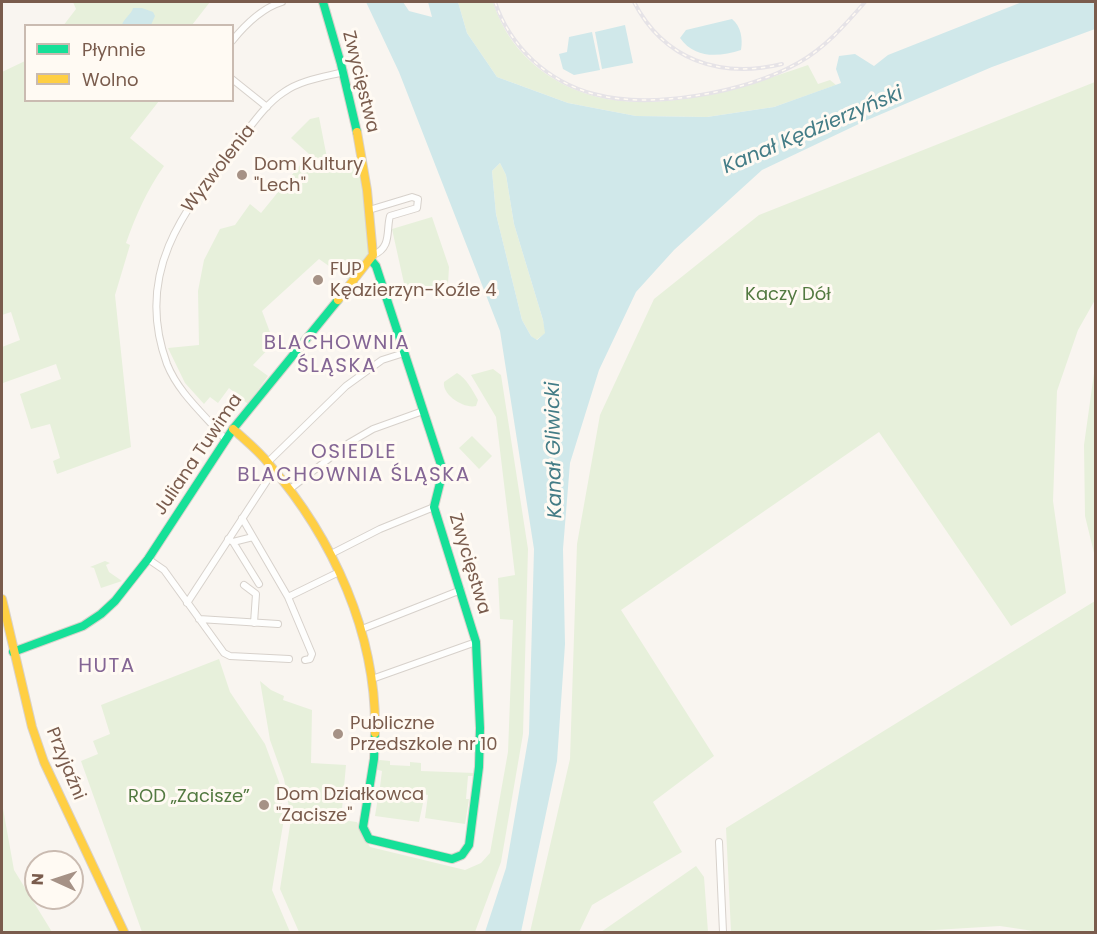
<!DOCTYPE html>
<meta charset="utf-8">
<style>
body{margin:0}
#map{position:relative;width:1097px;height:934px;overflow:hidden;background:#f9f5f0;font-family:Poppins,sans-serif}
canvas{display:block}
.frame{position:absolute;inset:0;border:3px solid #7a5c4d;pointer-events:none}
.legend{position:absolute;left:24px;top:24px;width:210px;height:78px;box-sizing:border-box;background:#fffaf3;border:2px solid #cabbb1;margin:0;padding:8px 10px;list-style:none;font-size:18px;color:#7a5c4d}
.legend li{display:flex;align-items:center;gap:12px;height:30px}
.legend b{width:30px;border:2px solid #cabbb1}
.north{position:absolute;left:24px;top:850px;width:60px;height:60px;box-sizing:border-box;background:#fffaf3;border:2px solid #cabbb1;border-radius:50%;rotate:273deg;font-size:16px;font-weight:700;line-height:24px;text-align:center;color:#7a5c4d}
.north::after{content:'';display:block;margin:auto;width:21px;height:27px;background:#a69286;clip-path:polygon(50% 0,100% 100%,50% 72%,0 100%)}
</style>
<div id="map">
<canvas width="1097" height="934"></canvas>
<div class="frame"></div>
<ul class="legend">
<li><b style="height:8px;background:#16e098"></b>Płynnie</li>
<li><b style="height:8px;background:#ffcf43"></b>Wolno</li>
</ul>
<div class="north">N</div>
</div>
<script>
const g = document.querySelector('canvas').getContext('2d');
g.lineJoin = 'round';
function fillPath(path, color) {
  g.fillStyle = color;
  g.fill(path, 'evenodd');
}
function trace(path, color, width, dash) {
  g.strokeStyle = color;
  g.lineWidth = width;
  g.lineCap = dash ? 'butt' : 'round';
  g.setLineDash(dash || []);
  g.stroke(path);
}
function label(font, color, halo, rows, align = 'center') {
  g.font = font + ' Poppins,sans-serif';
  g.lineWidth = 6;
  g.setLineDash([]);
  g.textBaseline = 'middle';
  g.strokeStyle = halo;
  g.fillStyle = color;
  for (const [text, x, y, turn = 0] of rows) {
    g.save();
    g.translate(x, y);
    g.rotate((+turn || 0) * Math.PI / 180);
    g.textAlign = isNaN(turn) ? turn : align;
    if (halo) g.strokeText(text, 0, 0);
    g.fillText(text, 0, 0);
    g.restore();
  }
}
const green = new Path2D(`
 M73,2H210L192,25L63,26L76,9Z
 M458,2H493C502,30 518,53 542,71C620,129 726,93 808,65L818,84L830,80L836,85L774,107L707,117L636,116L568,103L497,77L467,33Z
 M25,61L26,100L159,101L130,138L164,166C147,190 136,215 126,243L130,245L115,295L131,447L57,474L53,461L60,458L50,424L31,429L20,394L61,379L56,364L3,383L2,380V347L20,340L11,312L2,315V72Z
 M1095,82V300L1078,330L1057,391L1053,501L1066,593L1011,626L879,432L621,610L714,756L653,802L682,852L592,905L579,932H530L570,759L577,544L600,415L654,299L759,215Z
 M319,117L328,163L361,158L373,255L353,283L319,259L262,311L274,343L253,365L268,376L248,404L229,388L218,403L210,397L204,404L185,383L168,348L199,345L198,291L204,260L220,229L235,225L250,204L261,213L309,154L291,138L310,119Z
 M500,163L506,175L514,224L543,320L546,333L536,340L531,336L522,320L496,214L492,171Z
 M432,217L449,267L448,284L407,297L392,229Z
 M1095,366H1096L1095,557L1085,516L1084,445Z
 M493,369L501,375L528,549L523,734L501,862L475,932H299L280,889L291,819L284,779L270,740L260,681L271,690L284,696L283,700L312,710L311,763L346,765L341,820L357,822L370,847L465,870L481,863L490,853L508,752L513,620L500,619L498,578L515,575L496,417L471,375Z
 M457,373C466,378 473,391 478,400L476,406C464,409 442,395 444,382Z
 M472,436L492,456L479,469L459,448Z
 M105,561L110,563L106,565L109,572L122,581L101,588L94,568L90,567Z
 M1095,601V932H1040L1000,926L902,932H731L726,828Z
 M219,659L230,692L265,744L279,782L284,819L272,890L290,932H142L81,761L98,754L93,741L110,734L101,705Z
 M380,760L390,761V765L410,766V762L421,763V771L475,773L474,776H468L466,799H469L465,824L425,818L428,795L380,787L382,771L375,769L378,761Z
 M379,791L419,798L423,803L419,822L375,816Z
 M2,803L14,870L52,932H2Z
 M696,866L704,877L708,932H601Z`);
const water = new Path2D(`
 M366,2H403L409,11L432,17L428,2H458L467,33L497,77L568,103L636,116L707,117L774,107L841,83L836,69L839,56L855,54L874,66L888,55L1022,2H1095V29L992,67L865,121L762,170L674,250L636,292L599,370L570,463L563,549L565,644L557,761L521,932H485L506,868L529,734L534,549L500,331L399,72ZM500,163L506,175L514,224L543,320L545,333L537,340L531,336L522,320L496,214L492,171Z
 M133,8H142L153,12L155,16L151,25H122C124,18 131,15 133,8Z
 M732,19C741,26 743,39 741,50C719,57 695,59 680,38L686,30Z
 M625,25L633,63L602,69L595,32Z
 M592,32L600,70L574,75L563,69L559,54L567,52L569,37Z`);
const street = new Path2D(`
 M232,41C245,25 262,8 282,2
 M232,79L267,107
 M369,210L412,197L418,199L417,208L390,216C386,230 392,248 373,255
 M225,439C205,415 179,394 167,364C134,274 182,212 235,146C250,128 264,105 284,92C301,80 324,77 344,72
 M268,462L346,386L382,360L404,353
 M290,489L349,443L373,429L423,411
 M242,518L288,597L312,654L310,659L305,660
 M228,539L233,542L259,584
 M233,542L253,537
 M331,554L380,529L434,507
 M148,559L164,570L224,653L230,656L289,659
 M244,585L256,594L254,623
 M288,597L339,572
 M187,603L274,470
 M199,619L278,624
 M362,629L461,590
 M372,679L476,642
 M719,842L723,932`);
const fast = new Path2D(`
 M323,2L341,64L357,132
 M371,260L376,266L443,471L434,507L476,642L480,728L479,767L469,845L462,855L452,859L369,839L363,827L374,759L375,733
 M13,652L83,626L101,614L115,601L148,559L233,429L338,300`);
const slow = new Path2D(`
 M338,300L373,255L367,190L357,132
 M233,429C245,440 259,451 269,464C333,538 377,634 375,733
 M2,599L32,727L44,762L124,932`);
const rail = new Path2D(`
 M495,2C510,47 548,82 594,94C652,110 746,92 798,63C825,48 845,25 865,2
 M634,2C664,60 720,79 782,64`);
const markers = [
 [242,175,6,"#a69286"],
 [318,280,6,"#a69286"],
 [338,734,6,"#a69286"],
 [264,805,6,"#a69286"]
];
const streetNames = [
 ["Zwycięstwa",360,82,76],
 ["Wyzwolenia",219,169,-52],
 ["Juliana Tuwima",199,455,-56],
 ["Zwycięstwa",469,564,73],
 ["Przyjaźni",65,764,68]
];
const poiNames = [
 ["Dom Kultury",254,165],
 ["\"Lech\"",254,186],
 ["FUP",330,270],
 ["Kędzierzyn-Koźle 4",330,291],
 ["Publiczne",350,724],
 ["Przedszkole nr 10",350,745],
 ["Dom Działkowca",276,795],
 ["\"Zacisze\"",276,816]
];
const parkNames = [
 ["Kaczy Dół",788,295],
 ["ROD „Zacisze”",189,797]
];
const waterNames = [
 ["Kanał Kędzierzyński",813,131,-23],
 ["Kanał Gliwicki",555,450,-91]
];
const neighbourhoodNames = [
 ["BLACHOWNIA",337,344],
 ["ŚLĄSKA",337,367],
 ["OSIEDLE",354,453],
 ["BLACHOWNIA ŚLĄSKA",354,476],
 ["HUTA",107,667]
];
fillPath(green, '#e7f0db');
fillPath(water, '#d0e8ea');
trace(street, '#d7d1cb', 8);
trace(fast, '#d9d2cb', 10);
trace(slow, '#d9d2cb', 10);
trace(street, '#fefefd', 6);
trace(fast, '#16e098', 8);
trace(slow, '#ffcf43', 8);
trace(rail, '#e6e3e7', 4);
trace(rail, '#fffaf3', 1.5, [4.5]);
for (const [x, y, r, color] of markers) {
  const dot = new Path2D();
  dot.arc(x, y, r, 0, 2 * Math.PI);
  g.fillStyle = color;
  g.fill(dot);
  trace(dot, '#fffaf3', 2);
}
label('18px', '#7a5c4d', '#fffaf3', streetNames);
label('18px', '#7a5c4d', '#fffaf3', poiNames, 'left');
label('18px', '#537a41', '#fffaf3', parkNames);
label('italic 20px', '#437c86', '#fffaf3', waterNames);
g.letterSpacing = '1.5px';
label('20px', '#846695', '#fffaf3', neighbourhoodNames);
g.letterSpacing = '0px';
</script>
